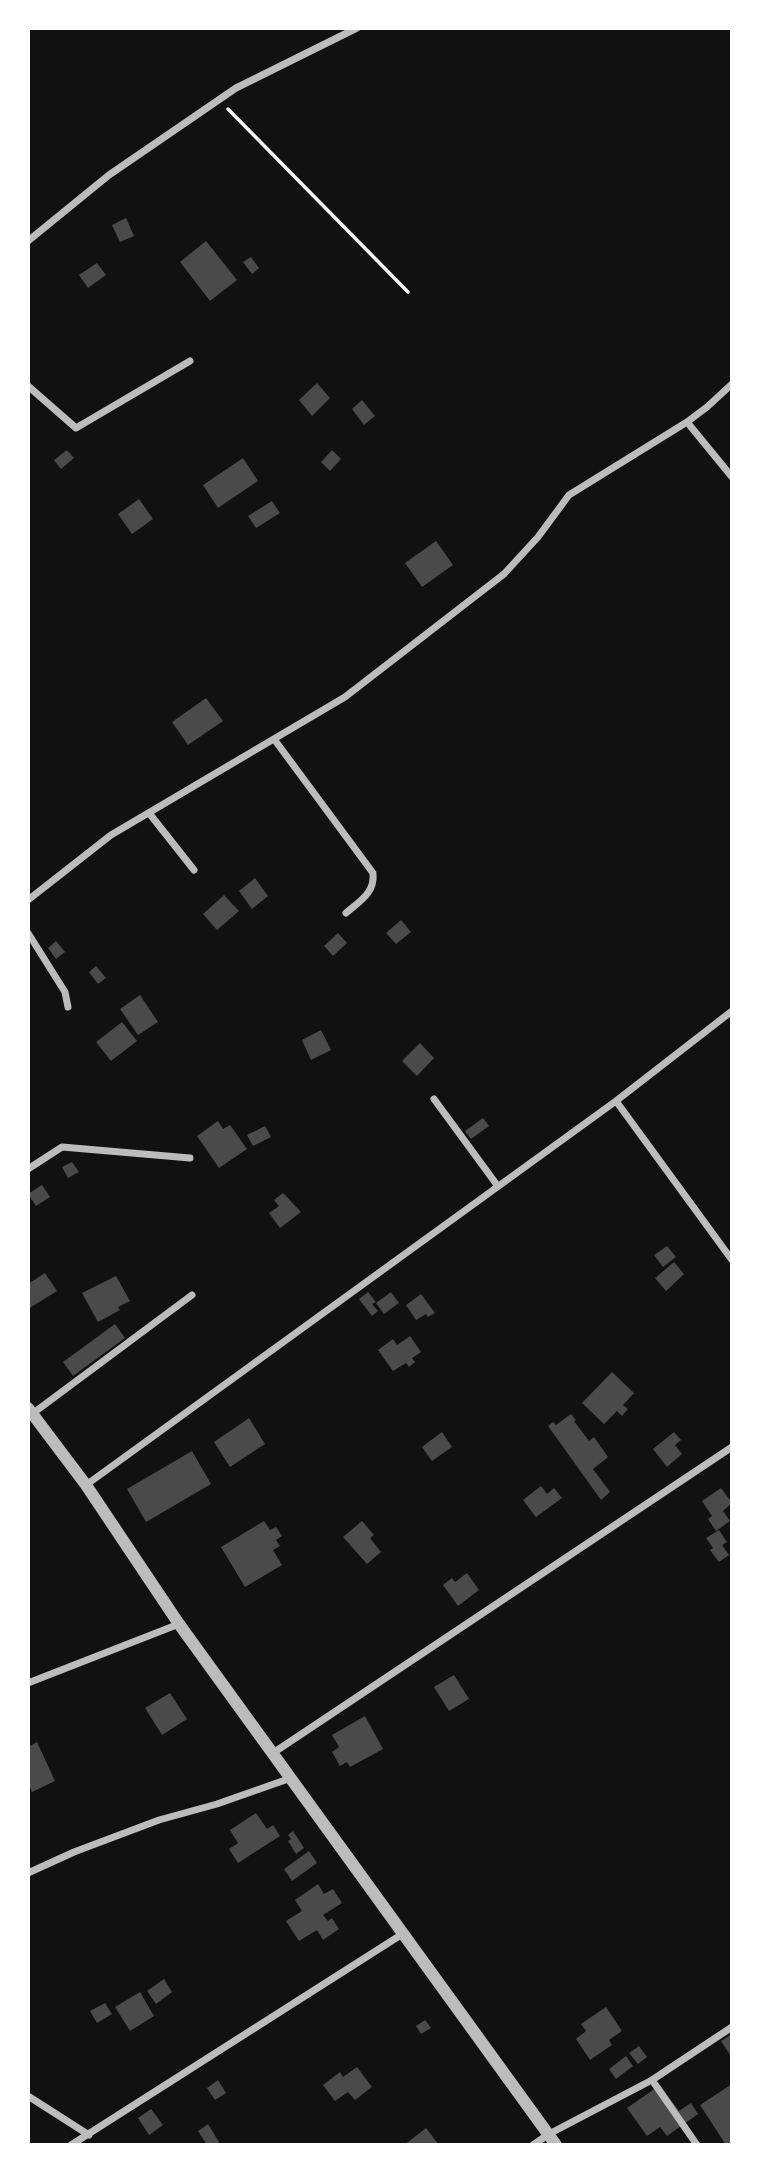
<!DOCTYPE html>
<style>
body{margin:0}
#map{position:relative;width:760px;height:2173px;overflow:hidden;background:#111;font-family:"DejaVu Sans",sans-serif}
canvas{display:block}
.frame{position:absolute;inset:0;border:30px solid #fff;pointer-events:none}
</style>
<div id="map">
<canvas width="760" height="2173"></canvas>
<div class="frame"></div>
</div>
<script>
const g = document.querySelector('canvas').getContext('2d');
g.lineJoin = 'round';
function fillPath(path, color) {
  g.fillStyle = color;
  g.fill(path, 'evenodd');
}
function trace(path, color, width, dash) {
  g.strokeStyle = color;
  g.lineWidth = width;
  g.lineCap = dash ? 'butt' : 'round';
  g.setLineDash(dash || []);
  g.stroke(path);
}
const building = new Path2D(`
 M126,218L134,236L120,242L112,225Z
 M206,241L237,280L210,301L180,262Z
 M251,257L259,268L252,274L243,262Z
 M97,263L106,275L88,288L79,275Z
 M317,383L330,398L312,416L299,400Z
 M362,400L375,416L364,425L352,409Z
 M67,450L74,458L61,469L54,460Z
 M332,450L341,459L330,471L321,462Z
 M243,458L258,481L218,508L203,485Z
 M139,499L153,519L132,534L118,514Z
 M272,501L280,513L256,528L248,516Z
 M436,541L453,565L422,587L405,563Z
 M206,698L223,721L188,745L172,722Z
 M255,878L268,896L252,909L239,891Z
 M224,895L239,911L217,930L203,914Z
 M401,920L411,932L396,944L386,933Z
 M338,933L347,943L333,956L324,946Z
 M56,941L65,952L56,959L48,948Z
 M96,966L106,978L98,984L89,972Z
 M140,995L158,1022L138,1035L120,1009Z
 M122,1022L137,1041L111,1061L96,1042Z
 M321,1030L331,1050L311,1060L302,1040Z
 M420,1043L434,1058L417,1076L402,1061Z
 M483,1118L489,1126L471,1139L465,1131Z
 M218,1121L223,1129L230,1125L247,1149L219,1168L197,1136Z
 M265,1126L271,1137L253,1146L247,1135Z
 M72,1162L79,1172L68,1178L62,1167Z
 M42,1185L50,1197L36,1206L28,1194Z
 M283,1193L301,1212L280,1228L269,1213L279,1206L274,1200Z
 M667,1246L676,1257L663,1267L654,1255Z
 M674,1262L684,1274L666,1291L655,1278Z
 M45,1273L57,1291L28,1309V1284Z
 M116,1276L130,1301L118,1307L120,1310L98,1322L82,1293Z
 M368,1292L376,1302L372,1304L378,1311L372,1316L359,1299Z
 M391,1292L399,1303L384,1314L376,1303Z
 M421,1294L435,1313L428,1317L426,1314L416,1320L406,1305Z
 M115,1324L125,1338L73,1376L63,1362Z
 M410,1336L421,1352L412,1358L415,1362L409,1367L406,1363L393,1371L378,1350L393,1339L397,1345Z
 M612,1372L634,1393L623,1405L628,1409L622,1416L617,1411L604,1424L582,1403Z
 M571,1414L576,1420L574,1421L589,1441L594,1437L608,1457L593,1469L610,1492L601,1500L548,1426L553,1422L556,1425Z
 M249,1418L265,1444L230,1467L214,1442Z
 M442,1432L452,1447L432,1461L422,1447Z
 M674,1432L681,1440L675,1445L682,1454L667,1467L653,1449Z
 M192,1451L211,1484L146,1522L127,1489Z
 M541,1486L547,1494L554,1488L562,1498L536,1517L523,1500Z
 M721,1488L732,1503L723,1511L730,1521L716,1531L708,1519L712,1516L702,1501Z
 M264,1521L270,1530L276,1527L282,1536L276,1540L280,1546L273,1550L282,1565L245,1587L221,1547Z
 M362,1521L374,1535L370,1538L381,1552L367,1564L343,1537Z
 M719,1530L727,1542L722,1545L729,1555L719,1562L710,1550L713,1548L706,1538Z
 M467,1573L479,1590L458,1606L443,1585L452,1578L455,1582Z
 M454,1675L469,1699L449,1711L434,1687Z
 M170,1693L187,1719L162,1735L145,1708Z
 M365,1716L383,1749L350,1767L347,1762L340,1766L332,1752L339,1747L332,1735Z
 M37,1742L55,1781L32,1792L28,1783V1747Z
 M256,1813L267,1829L273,1825L280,1836L238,1863L229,1849L238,1843L230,1830Z
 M293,1831L304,1848L296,1854L288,1841L291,1839L288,1835Z
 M309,1851L317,1863L292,1881L284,1869Z
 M318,1884L324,1894L333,1889L342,1903L323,1915L328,1921L332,1918L339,1929L323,1940L317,1930L299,1941L286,1921L302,1911L295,1900Z
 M164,1979L172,1992L156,2004L147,1991Z
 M140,1992L154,2016L130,2031L115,2007Z
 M105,2003L112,2014L97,2023L90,2011Z
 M606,2007L622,2031L609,2040L612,2045L590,2060L576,2039L586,2031L581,2024Z
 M425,2020L431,2028L421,2034L416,2026Z
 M732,2034V2058L721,2041Z
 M639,2046L647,2057L638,2064L629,2053Z
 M626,2056L633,2066L616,2079L609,2069Z
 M357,2067L372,2087L355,2100L348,2092L335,2101L323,2085L340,2072L343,2077Z
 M218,2080L226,2093L215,2100L207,2088Z
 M732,2084V2145H726L700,2105Z
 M660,2085L679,2111L691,2103L698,2114L667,2136L660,2127L647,2136L627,2108Z
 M151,2109L163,2125L149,2135L138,2118Z
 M208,2124L219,2142L214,2145H207L198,2131Z
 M426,2128L439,2145H404Z`);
const path = new Path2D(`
 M228,109L408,292`);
const minor = new Path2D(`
 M28,241L109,175L236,88L357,28
 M28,386L76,428L190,361
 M687,422L732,477
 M274,739L373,873C375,893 360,901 346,913
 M149,813L194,870
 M28,900L111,835L345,697L504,574L538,537L569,495L687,422L707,407L732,384
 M28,933L65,992L68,1007
 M434,1099L497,1185
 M616,1101L732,1260
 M28,1169L62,1147L190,1158
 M32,1414L192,1295
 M86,1485L616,1101L732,1011
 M28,1683L179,1624
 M273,1753L732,1447
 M28,1873L74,1852L159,1820L217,1804L291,1778
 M652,2080L697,2145
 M28,2096L89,2135
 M71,2145L404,1933
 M533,2145L549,2134L652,2080L732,2027`);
const tertiary = new Path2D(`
 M28,1408L86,1485L179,1624L556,2145`);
fillPath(building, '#4a4a4a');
trace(path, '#f5f5f5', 3.5);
trace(minor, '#bcbcbc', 7);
trace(tertiary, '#bcbcbc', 12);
</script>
